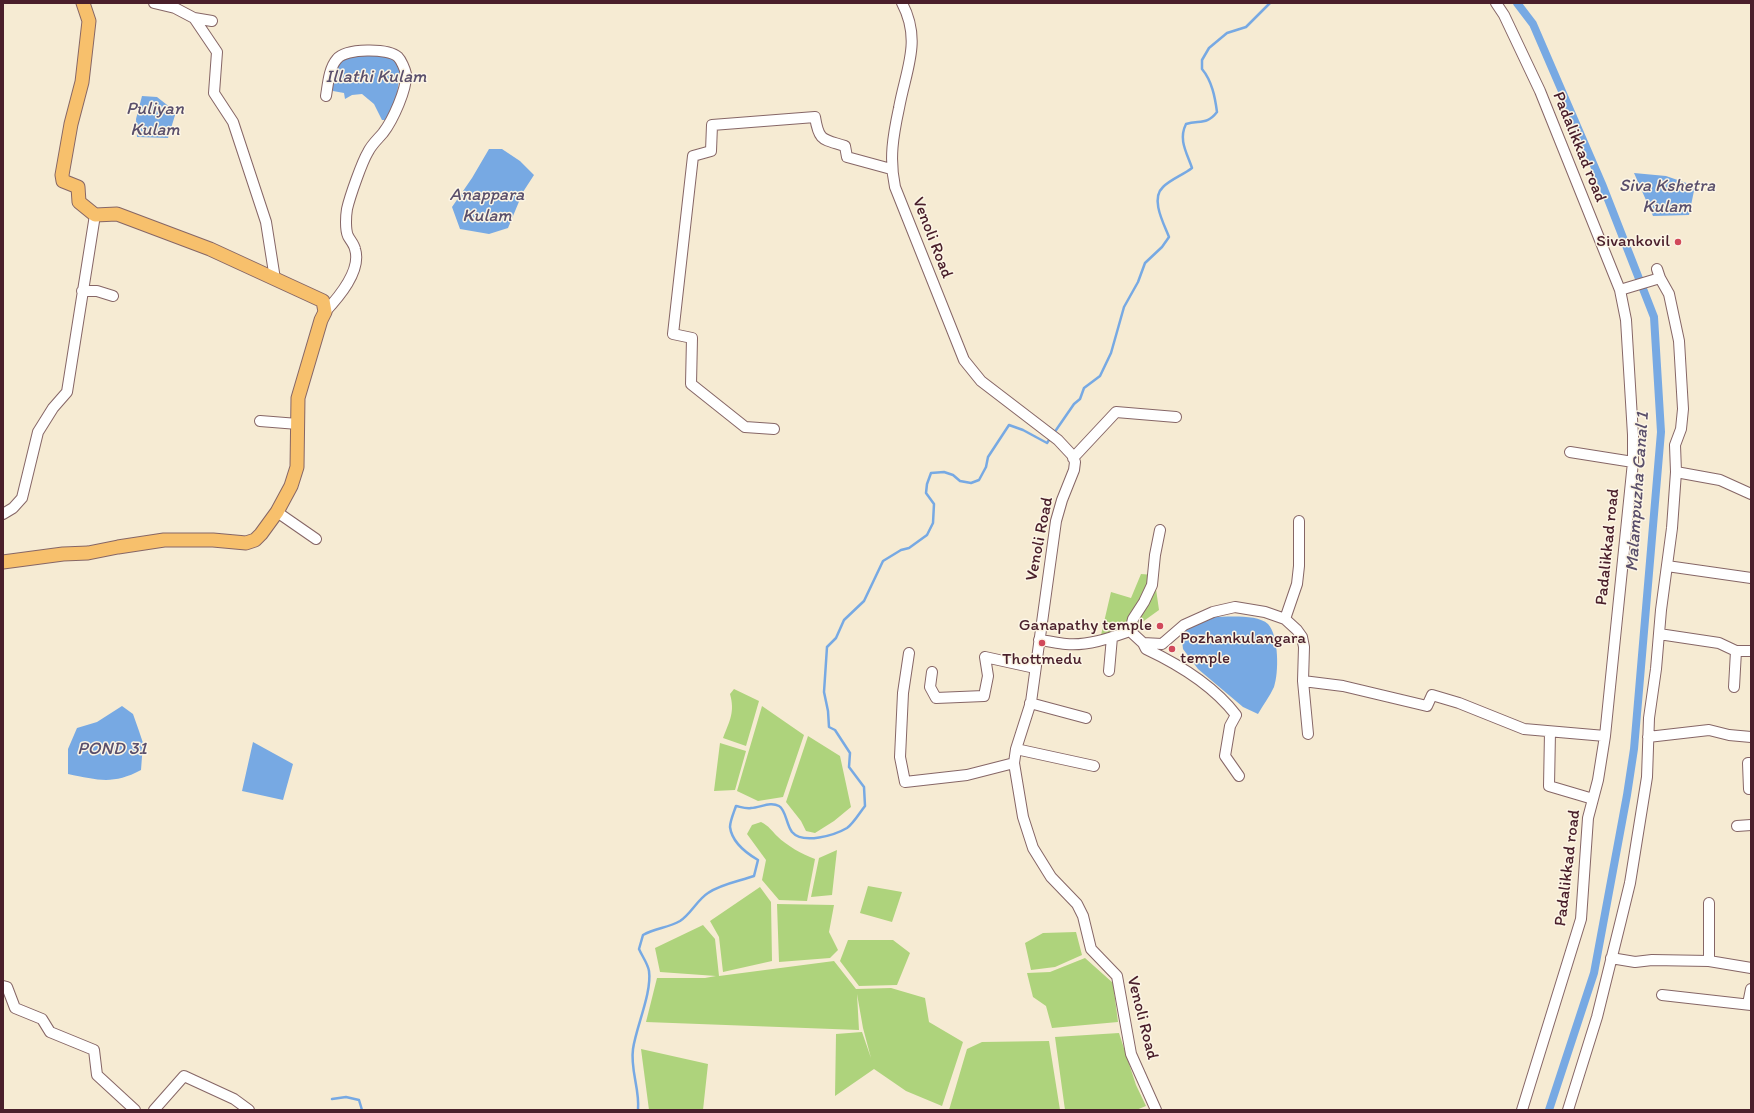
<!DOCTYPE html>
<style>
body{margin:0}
#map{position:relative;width:1754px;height:1113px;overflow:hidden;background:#f6ebd3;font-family:Itim,sans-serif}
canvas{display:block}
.frame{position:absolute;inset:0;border:4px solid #4a1f2b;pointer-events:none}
</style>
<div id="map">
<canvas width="1754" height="1113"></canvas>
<div class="frame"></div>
</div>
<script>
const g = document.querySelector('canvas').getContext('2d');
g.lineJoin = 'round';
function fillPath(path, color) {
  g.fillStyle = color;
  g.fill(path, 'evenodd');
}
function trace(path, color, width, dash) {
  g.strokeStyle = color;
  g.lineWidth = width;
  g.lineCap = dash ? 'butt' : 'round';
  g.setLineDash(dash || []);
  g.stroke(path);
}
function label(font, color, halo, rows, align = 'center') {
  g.font = font + ' Itim,sans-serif';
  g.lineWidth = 3;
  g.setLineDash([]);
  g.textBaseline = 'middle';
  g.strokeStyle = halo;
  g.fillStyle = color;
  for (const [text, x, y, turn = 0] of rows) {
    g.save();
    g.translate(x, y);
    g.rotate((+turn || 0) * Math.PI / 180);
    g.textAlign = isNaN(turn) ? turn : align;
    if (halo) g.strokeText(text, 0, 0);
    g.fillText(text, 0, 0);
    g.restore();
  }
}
const green = new Path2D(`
 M1141,574L1154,575L1159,610L1134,628L1101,635L1111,592L1131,598Z
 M734,689L759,701L746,746L723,738C730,720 735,712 730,694Z
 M762,706L804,735L783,797L758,801L737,791Z
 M808,736L840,756L851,807L834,821L815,833L806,831L801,821L786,802Z
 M720,743L746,751L735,790L714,791Z
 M761,822C769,826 772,831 777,836C787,846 802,854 815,859L807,901L779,900L762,880L766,860L747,834L752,825Z
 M837,850L832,895L811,897L819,858Z
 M868,886L902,892L892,922L860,913Z
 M760,887L771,902L772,961L723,972L719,937L710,921Z
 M777,904L834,905L829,932L838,950L830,958L779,962Z
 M703,925L715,939L719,976L834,961L856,989L891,988L925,998L929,1022L963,1042L942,1106L906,1091L874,1069L835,1096L836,1034L862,1032L871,1058L863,1028L857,994L859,1030L646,1022L657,978H705L716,976L660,972L655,948Z
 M1076,932L1082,955L1055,967L1031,970L1025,943L1043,933Z
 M848,940H893L910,953L897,985L859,986L840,961Z
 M1085,958L1113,983L1118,1022L1052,1028L1046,1006L1033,997L1027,973L1050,972Z
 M1119,1033L1136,1085L1146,1106L1136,1110H1065L1055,1037Z
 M1049,1041L1060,1110H949L967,1049L982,1042Z
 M641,1049L708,1064L703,1110H649Z`);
const water = new Path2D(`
 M361,55H395L400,71L397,95L389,120H382L374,104L362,94L352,95L345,99L344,93L333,91L332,84L339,59Z
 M142,96L157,97L176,112L168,138L137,137L136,119Z
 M489,149H502L520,161L534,175L523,192L508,228L489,234L460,229L452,207L472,178Z
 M1634,173L1666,176L1695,186L1689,215L1653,216Z
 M1213,617C1227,617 1257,614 1268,624C1279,636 1279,673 1274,687C1270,696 1263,705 1258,714L1243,707L1198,669L1183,649L1181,631Z
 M122,706L133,714L139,731L143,743L141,770C113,785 98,780 68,774V749L77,728L97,722Z
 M253,742L293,764L283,800L242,791Z`);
const stream = new Path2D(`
 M1054,433L1074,404L1080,399L1084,388L1100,376L1111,353L1124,307L1138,282L1145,263L1162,247L1169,237C1164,224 1150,199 1163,187C1171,179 1183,175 1192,168C1187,153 1178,140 1186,124C1200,120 1207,125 1217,112C1215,97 1212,81 1202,69V60L1209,48L1227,33L1246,27L1270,3
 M332,1099L346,1097L359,1100L362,1110
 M638,1110C640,1089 630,1070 633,1049C636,1027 652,993 649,971C648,964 642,956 639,949L643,935C655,928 668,928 680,921C691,914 697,900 708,893C721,884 740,881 754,876L758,860C746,853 732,843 730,827C730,821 734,812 736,806C741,807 746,809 751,808C760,808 770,801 779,806C786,810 786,824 792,832C803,845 835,835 847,828C854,823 860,812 865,806L864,787L849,767L850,753L835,730L829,727L828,711L824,692L827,647L836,638L844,620L864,601L883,561L901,550L909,548L927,535L933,523L934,504L926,493L927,484L931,473L944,472L953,475L960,481L971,483L979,480L986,467L988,457L1009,425L1023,430L1047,443L1051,437`);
const canal = new Path2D(`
 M1517,3L1533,24L1602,184L1654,317L1661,432L1634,749L1627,795L1594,973L1549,1110`);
const minor = new Path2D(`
 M154,3L175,8L194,18L217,52L214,93L233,122L266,222L275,279
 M902,3C922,41 906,69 899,108C893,136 889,159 895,187L964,360L981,381L1058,440L1072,455L1075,462L1074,470L1062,500L1056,521L1031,702L1016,749L1014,763L1023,817L1033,848L1051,877L1077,904L1083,916L1091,949L1117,976L1131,1054L1156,1110
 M1496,3L1504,15L1540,91L1620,290L1626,320L1633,435V462L1605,736L1598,780L1588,818L1581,919L1522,1110
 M194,18L212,21
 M1620,290L1660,278
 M82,291H97L113,296
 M325,312C338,298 362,271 355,249C354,244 350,240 348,236C345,229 346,215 347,209C350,196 362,162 368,152C372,144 378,139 383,133C393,120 407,89 406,74C405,69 401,60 398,57C388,48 346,48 337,59C329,68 328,84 326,96
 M260,421L298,424
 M774,429L745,427L691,384L692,338L673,334L693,156L711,151L712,125L815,117C819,142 823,139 845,146L847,157L891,169
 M1570,452L1633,462
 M1073,458L1116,412L1176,417
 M1676,472L1720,480L1751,494
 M277,512L316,539
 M3,514L13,508L22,498L38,432L53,408L67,392L95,215
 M1667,566L1751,578
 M1285,619L1297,584L1299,566V521
 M1130,631L1133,619L1144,602L1152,585L1155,555L1160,530
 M1659,634L1719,643L1736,651H1751
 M1039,640C1048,641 1057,643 1066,644C1088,646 1110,638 1130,631L1143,643L1146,649C1180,665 1213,685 1236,715L1230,726L1225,756L1239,776
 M1143,643L1162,644L1184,625L1213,612L1235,607L1265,612L1285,619L1297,630L1302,637L1304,647L1303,681L1308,734
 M909,653L903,693L900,757L905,782L967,775L1014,763
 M1109,671L1112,637
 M932,672L930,687L936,698L984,696L988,676L985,657L1035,668
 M1303,681L1343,686L1427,706L1432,695L1459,703L1524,729L1605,736
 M1734,687L1736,651
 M1030,703L1086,718
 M1550,732L1549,786L1593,799
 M1648,737L1709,730L1729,735L1751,737
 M1016,749L1094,766
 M1749,789L1748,763H1751
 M1737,826L1751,825
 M1611,958L1635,962L1652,960L1709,961L1751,968
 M1709,961V903
 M3,986L7,987L15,1008L42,1019L50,1032L94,1050L97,1075L135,1110
 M1662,995L1751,1005
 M1748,1004L1751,989
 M154,1110L184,1076L234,1099L249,1110
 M1568,1110L1597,1017L1621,920L1630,883L1647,777L1649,718L1656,669L1661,610L1672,528L1676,472L1675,445L1681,429L1683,409L1679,341L1669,294L1660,278L1657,269`);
const major = new Path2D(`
 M3,562L63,554L88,553L118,547L164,540H213L246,543L255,540L261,534L277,512L291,486L297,467L298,398L321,320L325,312L323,301L210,249L117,214L95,215L79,202L78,187L63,181L62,175L71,124L82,82L89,21L83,3`);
const markers = [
 [1678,242,4,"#d1495b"],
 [1160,626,4,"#d1495b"],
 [1042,643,4,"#d1495b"],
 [1172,649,4,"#d1495b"]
];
const streetNames = [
 ["Padalikkad road",1579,147,68],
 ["Venoli Road",932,238,69],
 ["Venoli Road",1040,539,-79],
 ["Padalikkad road",1608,547,-84],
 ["Padalikkad road",1568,868,-83],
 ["Venoli Road",1142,1018,76]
];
const poiNames = [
 ["Sivankovil",1670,242],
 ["Ganapathy temple",1152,626],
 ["Pozhankulangara",1180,639,"left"],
 ["temple",1180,659,"left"],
 ["Thottmedu",1042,660,"center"]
];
const waterNames = [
 ["Illathi Kulam",376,77],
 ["Puliyan",155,109],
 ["Kulam",155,130],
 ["Siva Kshetra",1667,186],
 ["Kulam",1667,207],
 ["Anappara",487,195],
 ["Kulam",487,216],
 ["Malampuzha Canal 1",1638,492,-86],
 ["POND 31",112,749]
];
fillPath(green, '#aed37c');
fillPath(water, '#77a9e3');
trace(stream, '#77a9e3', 2.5);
trace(canal, '#77a9e3', 8);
trace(minor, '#866666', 12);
trace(major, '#866666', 15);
trace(minor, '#fff', 10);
trace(major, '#f7c06c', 13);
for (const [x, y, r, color] of markers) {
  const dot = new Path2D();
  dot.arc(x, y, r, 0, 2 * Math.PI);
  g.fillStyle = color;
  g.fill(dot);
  trace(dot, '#fcf5e5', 1.5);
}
label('17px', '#4a1f2b', '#fcf5e5', streetNames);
label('17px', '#4a1f2b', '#fcf5e5', poiNames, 'right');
label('italic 18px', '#5a4f6b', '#fcf5e5', waterNames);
</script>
